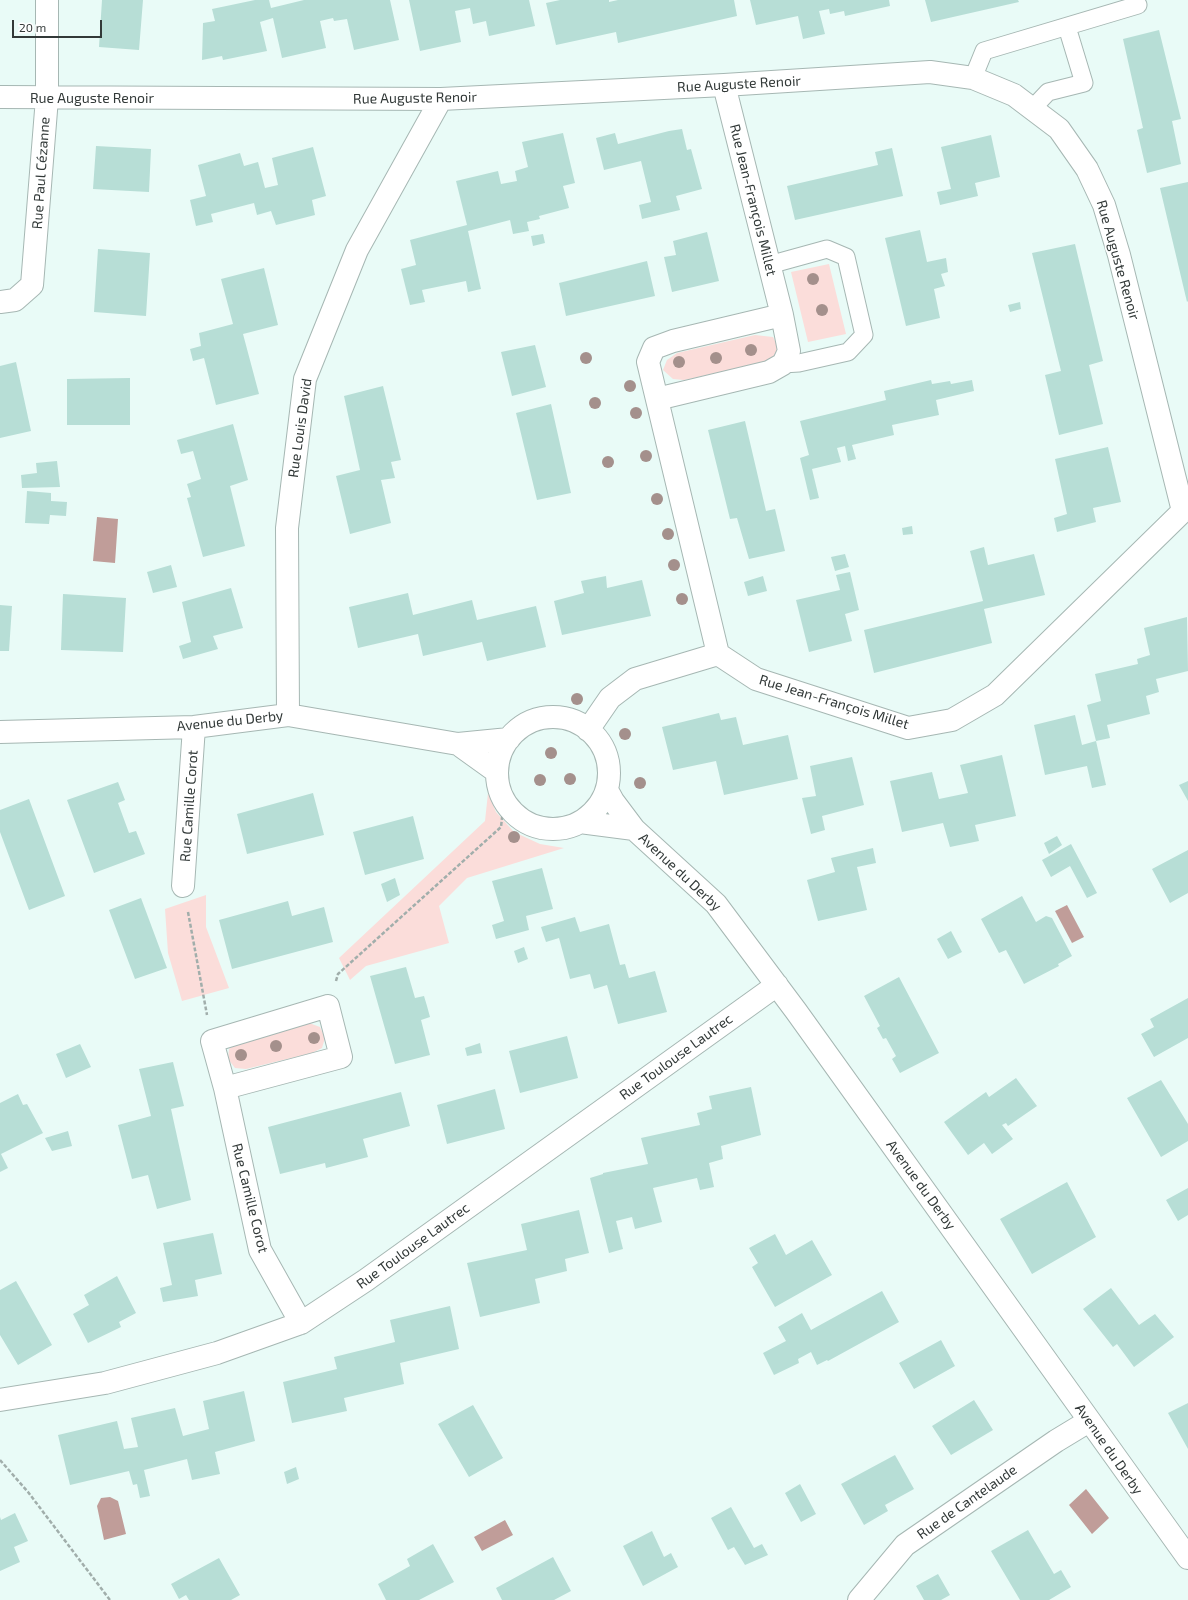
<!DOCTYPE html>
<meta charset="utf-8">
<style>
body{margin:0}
#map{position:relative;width:1188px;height:1600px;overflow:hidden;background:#e9fbf7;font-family:"Exo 2",sans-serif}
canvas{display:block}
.scale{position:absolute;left:12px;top:20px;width:90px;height:18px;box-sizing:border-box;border:2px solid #323938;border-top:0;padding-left:5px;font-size:12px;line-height:14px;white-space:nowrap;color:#323938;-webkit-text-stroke:3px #fff;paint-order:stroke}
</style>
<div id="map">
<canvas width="1188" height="1600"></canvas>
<div class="scale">20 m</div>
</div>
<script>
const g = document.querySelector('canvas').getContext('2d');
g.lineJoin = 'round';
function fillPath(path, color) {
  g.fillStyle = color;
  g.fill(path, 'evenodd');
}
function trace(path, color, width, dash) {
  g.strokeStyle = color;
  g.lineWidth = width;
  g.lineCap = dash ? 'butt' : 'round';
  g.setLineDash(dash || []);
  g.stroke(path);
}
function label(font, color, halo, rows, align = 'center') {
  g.font = font + ' "Exo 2",sans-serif';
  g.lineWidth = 3.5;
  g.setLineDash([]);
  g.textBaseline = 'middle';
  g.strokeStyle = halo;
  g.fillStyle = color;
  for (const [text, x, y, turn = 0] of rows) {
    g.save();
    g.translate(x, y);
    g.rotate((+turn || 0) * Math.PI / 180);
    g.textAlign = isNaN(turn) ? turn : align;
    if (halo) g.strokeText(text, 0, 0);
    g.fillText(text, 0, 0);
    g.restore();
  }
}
const green = new Path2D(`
 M829,264L846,334L808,342L791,272Z
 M755,335L773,337L778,347L774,356L762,363L684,380L673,379L663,370L667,360L677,353Z
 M488,793L496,812L514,832L540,844L564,848L467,878L439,906L449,943L366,966L350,980L339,958L485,821Z
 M206,895V927L229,988L182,1001L168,953L165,909Z
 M309,1023L320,1027L325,1038L322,1048L312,1053L246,1069L235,1068L228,1059L229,1049L237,1043Z`);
const water = new Path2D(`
 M97,517L118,519L115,563L93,561Z
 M1067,905L1084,937L1072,943L1055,911Z
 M1086,1489L1109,1518L1092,1534L1069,1505Z
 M110,1497L118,1501L126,1534L104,1540L97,1506L101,1498Z
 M505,1520L513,1535L482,1551L474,1537Z`);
const building = new Path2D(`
 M102,0H143L139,50L99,47Z
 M255,0H269L271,8L304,0H390L399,40L354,50L347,19L334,21L333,18L320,21L326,48L282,58L273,18L260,22L267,51L223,60L222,56L202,60L203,23L215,21L212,9Z
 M409,0H529L535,26L489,36L486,21L473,24L470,8L455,11L461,42L420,51Z
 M560,0H609V2L618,0H734L737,16L618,43L616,32L556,45L546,3Z
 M750,0H889L890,6L845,16L844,11L830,14L829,9L819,11L825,34L803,39L798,16L756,25Z
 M925,0H1018L1019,2L931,22Z
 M1159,30L1181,119L1172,121L1181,164L1147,173L1137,130L1143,128L1123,39Z
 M682,129L687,150L691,149L702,189L676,196L680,210L642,219L639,205L651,202L641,161L604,170L596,138L615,133L618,144L669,131Z
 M563,133L575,183L563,186L569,208L539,216L540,219L527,222L529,231L513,234L510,220L468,231L481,289L468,292L466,281L422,290L425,302L410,305L401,269L416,265L410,240L467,225L456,181L498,171L501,184L517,181L515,171L528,167L522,142Z
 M991,135L1000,177L975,183L978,196L940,205L937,192L951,189L941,147Z
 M96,146L151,149L149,192L93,189Z
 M313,147L326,196L312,200L315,215L276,225L271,211L257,215L254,203L211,214L213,222L196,226L190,200L206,196L198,165L240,153L244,166L258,162L265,188L278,185L272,158Z
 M892,148L903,196L795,220L787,186L878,165L875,152Z
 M1188,182V301L1187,302L1160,188Z
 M920,230L927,262L946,258L948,272L941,274L945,286L934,289L940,318L906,326L885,238Z
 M707,232L719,281L672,292L664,257L676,255L673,241Z
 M543,234L545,243L533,246L531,236Z
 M1075,244L1103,361L1089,365L1103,424L1059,435L1045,375L1061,371L1032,253Z
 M98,249L150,253L146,316L94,312Z
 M647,261L655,296L566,316L559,283Z
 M264,268L278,325L243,334L259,394L216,405L204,358L193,361L190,349L201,346L199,333L233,324L221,279Z
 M1020,302L1021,309L1010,312L1008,305Z
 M535,345L546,387L512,396L501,352Z
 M16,362L31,431L0,438V366Z
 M130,378V425H67V379Z
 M931,380L932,384L950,381L951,384L972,380L974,391L936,400L939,415L892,425L894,435L852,445L856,459L848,461L845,446L837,448L841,462L812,469L819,498L810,500L800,458L809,455L800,421L886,400L884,391Z
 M383,386L401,460L391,462L395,478L381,480L391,523L350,534L336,476L360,470L344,396Z
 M551,404L571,493L537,500L516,413Z
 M745,421L766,511L775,509L785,551L749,559L737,518L730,519L708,430Z
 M233,424L248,480L230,486L245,546L203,557L187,498L191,497L187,484L201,479L193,451L181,454L177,440Z
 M1108,447L1121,502L1093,508L1096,522L1057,532L1054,518L1067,514L1055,459Z
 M57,461L60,487L22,488L21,475L37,473L36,463Z
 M27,491L51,493V501L67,502L66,516L50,515L49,524L25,523Z
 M912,526L913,534L903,535L902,528Z
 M984,547L988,565L1034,554L1045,595L984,609L992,643L874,673L864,630L983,601L970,551Z
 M845,554L849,567L835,571L831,557Z
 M171,565L177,587L153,593L147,572Z
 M850,572L859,610L845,614L852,641L809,652L796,600L840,590L836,575Z
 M606,576L607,588L642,580L651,616L562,635L554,601L584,593L581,581Z
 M763,576L767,591L748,596L744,582Z
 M231,588L243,628L213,636L218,649L183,659L179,646L191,642L182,602Z
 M408,593L413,615L472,600L477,620L536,606L546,647L487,661L482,642L423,656L418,634L358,648L349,607Z
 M63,594L126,598L123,652L61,650Z
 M0,605L12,606L9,651H0Z
 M1187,617L1188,671L1156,679L1159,692L1146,696L1150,714L1107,725L1110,738L1096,741L1087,705L1101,701L1095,674L1138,664L1137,659L1150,655L1144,628Z
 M719,713L721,720L736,717L743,745L788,735L798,779L724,795L716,761L673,770L662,727Z
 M1075,715L1082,745L1096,741L1106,785L1092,788L1087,766L1045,775L1034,725Z
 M1002,755L1016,816L975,825L979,841L950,847L943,823L902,832L890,781L932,772L939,799L968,793L960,765Z
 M852,757L864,805L822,816L825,830L811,834L802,798L816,796L810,766Z
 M1188,781V801L1179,785Z
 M118,782L125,800L118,803L129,833L136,831L145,854L94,873L67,800Z
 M313,793L324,835L247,854L237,814Z
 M29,799L65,896L29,910L0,832V810Z
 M413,816L424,859L365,875L353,832Z
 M1057,836L1062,845L1049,854L1044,843Z
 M1071,844L1097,893L1087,898L1070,866L1051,877L1042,860Z
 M873,848L876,863L857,867L867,910L818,921L807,880L835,872L831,858Z
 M1188,850V893L1170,903L1152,869Z
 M542,868L553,909L526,916L529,930L496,939L492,925L504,921L492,881Z
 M395,878L400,895L387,902L381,884Z
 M1022,896L1036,922L1046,916L1052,918L1072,956L1058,964L1059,966L1024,984L1006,950L999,953L981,919Z
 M141,898L167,968L135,979L109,910Z
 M288,901L292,916L324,907L333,942L232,969L219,920Z
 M575,917L580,932L609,924L620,965L625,964L629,978L655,971L667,1012L618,1024L607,985L594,989L590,974L570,979L559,938L546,942L541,927Z
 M951,931L962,952L948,959L937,939Z
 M524,947L528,959L518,963L514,951Z
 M406,967L415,998L424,996L427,1006L430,1017L421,1020L430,1055L395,1064L370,976Z
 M899,977L939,1053L900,1073L892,1059L896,1056L886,1038L883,1039L877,1028L880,1026L864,996Z
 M1188,998V1038L1154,1057L1141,1034L1154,1027L1150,1019Z
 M567,1036L578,1078L520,1093L509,1051Z
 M480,1043L482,1053L467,1056L465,1048Z
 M80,1044L91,1067L66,1078L56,1054Z
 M173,1062L184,1106L171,1109L191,1200L157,1209L148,1175L132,1179L118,1125L151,1116L139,1069Z
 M1016,1078L1037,1106L1008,1126L1006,1123L1002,1125L1013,1139L992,1154L984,1143L968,1155L944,1122L986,1092L989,1097Z
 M1161,1080L1188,1124V1141L1161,1157L1127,1098Z
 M751,1087L761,1135L721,1146L723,1159L709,1163L714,1187L700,1190L697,1178L653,1188L662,1222L635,1229L632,1217L616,1221L623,1249L609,1253L590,1178L603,1174V1173L648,1164L641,1138L700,1125L697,1113L712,1109L709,1096Z
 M495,1089L505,1129L447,1144L437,1105Z
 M401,1092L410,1126L363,1139L368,1157L326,1168L325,1163L280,1174L268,1127Z
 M18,1094L23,1105L27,1104L43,1133L1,1154L8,1168L0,1172V1103Z
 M68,1131L72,1146L52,1151L45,1138Z
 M1067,1182L1096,1237L1032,1274L1000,1219Z
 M1188,1188V1215L1178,1221L1166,1200Z
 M579,1210L589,1253L565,1259L567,1271L535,1279L540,1303L480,1317L467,1263L527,1250L521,1224Z
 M213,1233L222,1274L195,1280L198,1296L163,1302L160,1288L172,1285L163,1243Z
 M775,1234L786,1255L812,1240L832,1275L775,1307L752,1267L758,1263L749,1248Z
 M117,1276L136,1313L119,1322L121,1327L88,1343L73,1314L89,1305L84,1295Z
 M16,1281L52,1345L18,1365L0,1335V1290Z
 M1111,1288L1139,1325L1155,1314L1174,1337L1134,1367L1117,1344L1113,1347L1083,1309Z
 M882,1291L899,1322L828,1361L827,1360L817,1365L811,1352L798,1359L799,1363L774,1375L763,1353L786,1341L778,1327L802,1313L811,1330Z
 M450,1306L459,1349L400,1363L404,1384L344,1398L347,1411L292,1423L283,1382L337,1369L334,1357L395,1342L390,1320Z
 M941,1340L955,1366L914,1389L899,1363Z
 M244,1391L255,1441L215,1452L220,1474L192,1480L187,1459L144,1470L150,1496L140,1498L137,1484L133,1485L129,1471L70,1485L58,1435L117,1421L124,1449L138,1447L131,1418L175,1408L183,1436L209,1429L203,1401Z
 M974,1400L993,1430L951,1455L932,1426Z
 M1188,1403V1449L1168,1413Z
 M473,1405L503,1458L469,1477L438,1424Z
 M895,1455L914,1489L885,1505L888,1511L864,1525L841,1484Z
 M296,1467L299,1479L287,1484L284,1472Z
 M800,1484L816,1514L801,1522L785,1493Z
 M731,1507L754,1548L762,1544L768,1555L745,1565L734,1547L728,1550L711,1518Z
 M15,1513L28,1541L14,1547L20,1562L0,1571V1517L1,1520Z
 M1028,1530L1054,1574L1061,1570L1071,1587L1049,1600H1020L991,1551Z
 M652,1531L664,1557L671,1553L678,1567L643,1586L623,1546Z
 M433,1544L454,1582L419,1600H386L378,1584L410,1566L407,1559Z
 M553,1557L571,1591L554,1600H502L496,1588Z
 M219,1558L240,1595L231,1600H189L186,1595L179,1599L171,1584Z
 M938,1574L950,1595L941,1600H924L916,1586Z`);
const path = new Path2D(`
 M188,912L207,1015
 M336,981L338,974L501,827L504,800
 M0,1460L28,1492L110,1600`);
const lane = new Path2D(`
 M973,78L984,51L1138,5
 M1032,109L1048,92L1084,83L1067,27
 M769,265L827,249L846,257L864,335L848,352L799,363L783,364`);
const street = new Path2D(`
 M0,97L441,99L724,85L930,72L973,78L1014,95L1059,129L1087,169L1104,205L1119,255L1183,511
 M0,302L15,300L32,285L47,98V0
 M782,315L673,341L654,348L648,362L718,654L756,679L908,728L952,720L995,695L1183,511
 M657,399L769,372L783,364L789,351L782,315L724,85
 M288,715L287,528L305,379L357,250L441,99
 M497 773a56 56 0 1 1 112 0a56 56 0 1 1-112 0Z
 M588,730L610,698L635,679L718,654
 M0,732L194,727L288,715L458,744L509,739
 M458,744L497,772
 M607,790L613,801L634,829L716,904L796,1011L1188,1558
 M580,822L634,829
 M183,886L194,727
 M225,1088L341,1057L328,1006L212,1041L225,1088L260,1250L301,1323
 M0,1400L105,1383L217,1353L301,1323L366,1280L777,985
 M859,1600L905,1545L1056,1441L1089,1421`);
const trees = [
 [813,279],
 [822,310],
 [751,350],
 [586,358],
 [716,358],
 [679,362],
 [630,386],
 [595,403],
 [636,413],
 [646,456],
 [608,462],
 [657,499],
 [668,534],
 [674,565],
 [682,599],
 [577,699],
 [625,734],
 [551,753],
 [570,779],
 [540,780],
 [640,783],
 [514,837],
 [314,1038],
 [276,1046],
 [241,1055]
];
const streetNames = [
 ["Rue Auguste Renoir",739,84,-3],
 ["Rue Auguste Renoir",92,98],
 ["Rue Auguste Renoir",415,98,-1],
 ["Rue Paul Cézanne",41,173,-86],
 ["Rue Jean-François Millet",753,200,76],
 ["Rue Auguste Renoir",1118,260,74],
 ["Rue Louis David",300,428,-82],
 ["Rue Jean-François Millet",834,702,17],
 ["Avenue du Derby",230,721,-6],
 ["Rue Camille Corot",189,806,-86],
 ["Avenue du Derby",680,872,43],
 ["Rue Toulouse Lautrec",676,1057,-36],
 ["Avenue du Derby",921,1185,54],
 ["Rue Camille Corot",250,1198,76],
 ["Rue Toulouse Lautrec",413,1246,-36],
 ["Avenue du Derby",1109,1449,55],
 ["Rue de Cantelaude",967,1502,-35]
];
fillPath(green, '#fbddda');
fillPath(water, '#c09d99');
fillPath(building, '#b7ded6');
trace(lane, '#a6b7b3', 19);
trace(street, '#a6b7b3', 24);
trace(path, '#a1aeab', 2.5, [4, 2]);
trace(lane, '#fff', 17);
trace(street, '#fff', 22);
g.fillStyle = '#a4908c';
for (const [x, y] of trees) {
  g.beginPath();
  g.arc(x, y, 6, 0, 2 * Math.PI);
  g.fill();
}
label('14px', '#323938', '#fff', streetNames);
</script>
